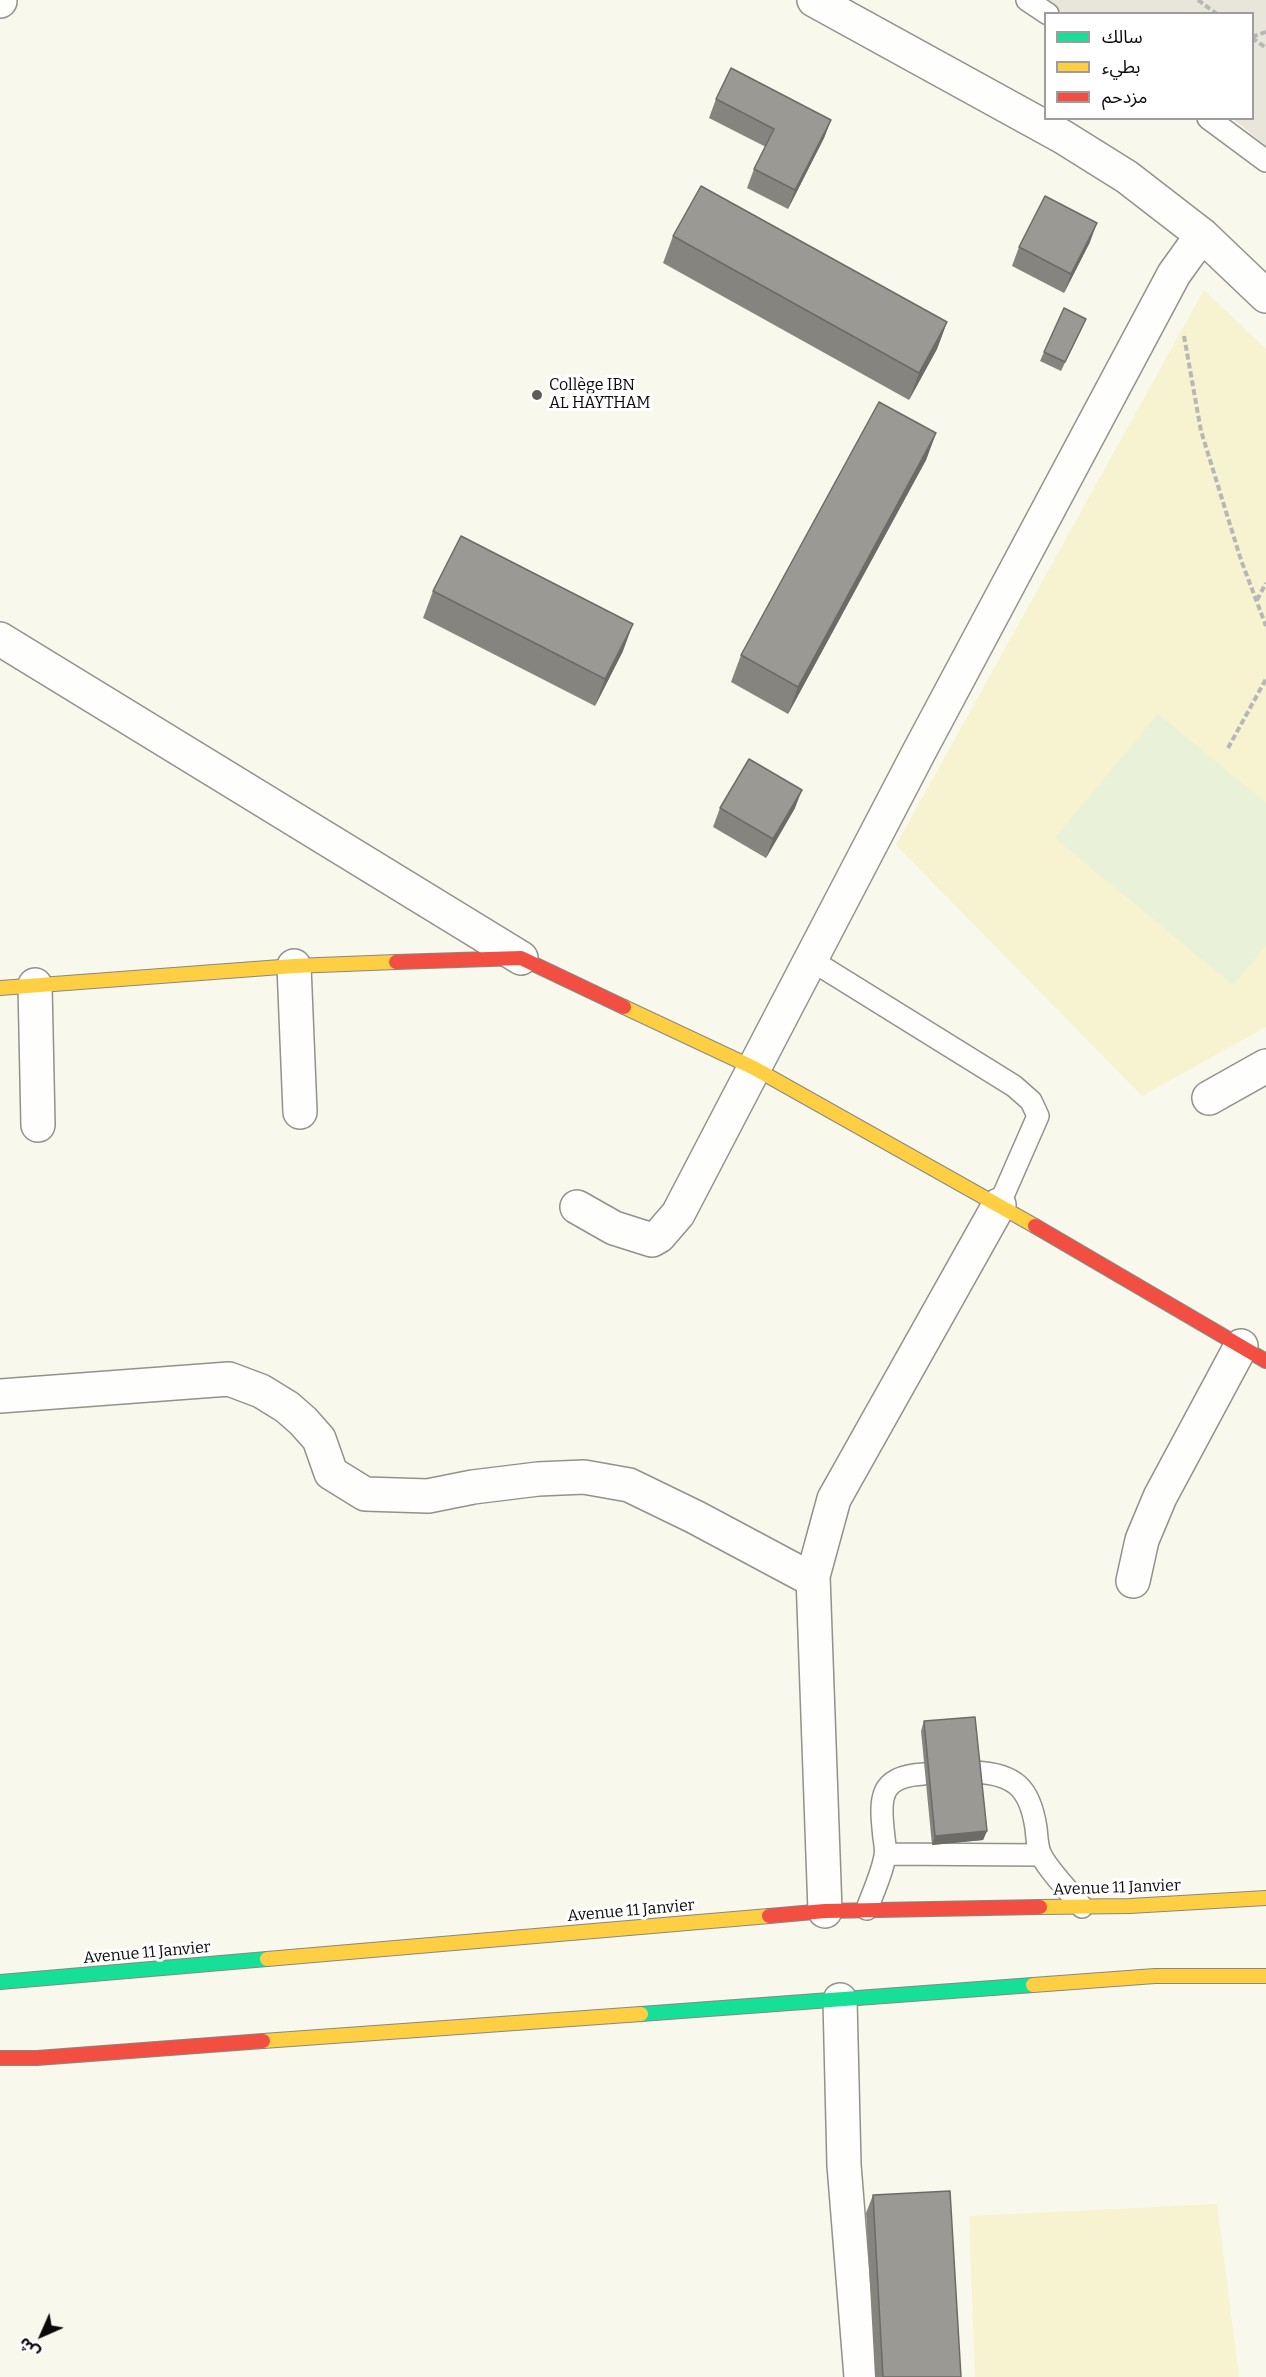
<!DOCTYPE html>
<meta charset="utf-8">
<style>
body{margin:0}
#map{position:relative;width:1266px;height:2377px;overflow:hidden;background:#f9f8ed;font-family:Bitter,"Noto Sans Arabic",serif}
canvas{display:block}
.legend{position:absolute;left:1044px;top:12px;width:210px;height:108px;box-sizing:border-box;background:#fff;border:2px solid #9d9d9d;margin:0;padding:8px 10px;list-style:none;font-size:18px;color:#0a0a0a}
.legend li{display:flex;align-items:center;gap:12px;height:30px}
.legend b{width:30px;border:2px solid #9d9d9d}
.north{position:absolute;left:12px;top:2305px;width:60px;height:60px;-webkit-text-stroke:4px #fff;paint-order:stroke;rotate:225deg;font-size:16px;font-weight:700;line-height:24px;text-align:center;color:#0a0a0a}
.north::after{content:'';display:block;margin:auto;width:21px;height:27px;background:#0a0a0a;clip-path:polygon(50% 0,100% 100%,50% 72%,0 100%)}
</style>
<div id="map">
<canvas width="1266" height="2377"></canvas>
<ul class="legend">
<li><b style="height:8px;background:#16e098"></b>سالك</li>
<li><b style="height:8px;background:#ffcf43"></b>بطيء</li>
<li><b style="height:8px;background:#f24e42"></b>مزدحم</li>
</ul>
<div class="north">ش</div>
</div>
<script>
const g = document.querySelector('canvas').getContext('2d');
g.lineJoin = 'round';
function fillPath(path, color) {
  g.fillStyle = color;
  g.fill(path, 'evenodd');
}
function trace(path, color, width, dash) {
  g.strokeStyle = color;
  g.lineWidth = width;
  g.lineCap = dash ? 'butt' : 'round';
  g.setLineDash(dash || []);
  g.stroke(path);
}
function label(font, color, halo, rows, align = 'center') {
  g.font = font + ' Bitter,serif';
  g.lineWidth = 6;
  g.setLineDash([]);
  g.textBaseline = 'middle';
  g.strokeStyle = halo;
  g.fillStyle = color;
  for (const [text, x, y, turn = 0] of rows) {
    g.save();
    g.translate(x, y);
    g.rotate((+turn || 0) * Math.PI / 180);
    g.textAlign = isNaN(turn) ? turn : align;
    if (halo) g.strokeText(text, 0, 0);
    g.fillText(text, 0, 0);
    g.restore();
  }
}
const sand = new Path2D(`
 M1204,290L1266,349V1027L1142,1096L896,845Z
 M1217,2204L1239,2377H975L969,2216Z`);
const pitch = new Path2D(`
 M1158,714L1266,803V945L1233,985L1055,838Z`);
const plaza = new Path2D(`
 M1032,0H1266V146L1233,119L1252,118V14L1055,13Z`);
const path = new Path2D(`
 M1198,0L1217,14
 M1252,37L1266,32
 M1252,38L1266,48
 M1184,336L1201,431L1241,560L1266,626
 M1257,600L1266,583
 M1228,748L1266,679`);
const lane = new Path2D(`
 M1027,0L1048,14
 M1208,118L1266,161
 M811,960L1014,1086L1031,1101L1038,1116L999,1205
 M975,1772C1015,1774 1030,1788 1036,1828C1037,1836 1037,1848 1041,1855C1048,1870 1071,1893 1082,1907
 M886,1854L1040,1855
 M867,1909C873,1892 882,1874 885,1856C886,1851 885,1844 884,1838C880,1800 877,1776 924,1774`);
const street = new Path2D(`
 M814,0L1063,137L1127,177L1202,235L1266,296
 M0,1V0
 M0,639L521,958
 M294,966L300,1112
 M35,985L38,1125
 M1209,1098L1266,1066
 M577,1207L614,1228L652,1240L659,1236L678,1214L920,750L1174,274L1202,235
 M0,1396L229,1379L261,1391L287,1407L303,1421L319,1439L331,1473L365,1494L428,1496L473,1487L538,1479L584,1477L629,1485L695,1517L813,1580
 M1133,1581L1142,1540L1160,1497L1241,1346
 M825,1911L813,1576L834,1499L999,1205
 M840,2000L844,2165L861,2377`);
const fast = new Path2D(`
 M0,1982L267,1959
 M641,2014L1033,1985`);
const slow = new Path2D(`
 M0,988L294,966L396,962
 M624,1007L754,1068L1035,1226
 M1040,1907L1130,1906L1266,1898
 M267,1959L769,1916
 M1033,1985L1155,1976H1266
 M263,2041L641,2014`);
const jam = new Path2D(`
 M396,962L521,958L624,1007
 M1035,1226L1266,1361
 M769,1916L825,1911L1040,1907
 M0,2058H37L263,2041`);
const wall = new Path2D(`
 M716,99L831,120L824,138L788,209L747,188L754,169L766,147L709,118Z
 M673,236L947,322L937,349L909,400L663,263Z
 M1090,242L1064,293L1012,266L1019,247Z
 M1086,319L1082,328L1061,371L1040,361L1044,352Z
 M936,433L926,460L788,714L731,682L741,655Z
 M433,591L623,651L595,706L423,618Z
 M720,808H795L766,858L713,827Z
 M924,1721L987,1831L983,1840L932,1845L921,1731Z
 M873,2195L961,2377H875L866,2213Z`);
const shadedWall = new Path2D(`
 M831,120L824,138L788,209L795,190Z
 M1097,223L1090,242L1064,293L1071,274Z
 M947,322L937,349L909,400L919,373Z
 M936,433L926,460L788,714L798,687Z
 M633,624L623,651L595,706L605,679Z
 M802,790L795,808L766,858L773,839Z
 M987,1831L983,1840L932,1845L935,1836Z`);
const building = new Path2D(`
 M731,68L831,120L795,190L754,169L774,129L716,99Z
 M701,186L947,322L919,373L673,236Z
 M1045,196L1097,223L1071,274L1019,247Z
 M1064,308L1086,319L1065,362L1044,352Z
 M879,402L936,433L798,687L741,655Z
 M461,536L633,624L605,679L433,591Z
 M749,759L802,790L773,839L720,808Z
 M975,1717L987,1831L935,1836L924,1721Z
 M950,2191L961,2377H883L873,2195Z`);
const markers = [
 [537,395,6,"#5e5d59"]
];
const poiNames = [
 ["Collège IBN",549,386],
 ["AL HAYTHAM",549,404]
];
const streetNames = [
 ["Avenue 11 Janvier",1117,1888,-2],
 ["Avenue 11 Janvier",631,1911,-5],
 ["Avenue 11 Janvier",147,1953,-5]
];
fillPath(sand, '#f7f2d0');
fillPath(pitch, '#e9f2d8');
fillPath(plaza, '#e8e6da');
trace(lane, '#92918c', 24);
trace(street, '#92918c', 36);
trace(fast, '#888883', 16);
trace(slow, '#888883', 16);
trace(jam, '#888883', 16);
trace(path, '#b7b7b5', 4, [6, 3]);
trace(lane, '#fefefc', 21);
trace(street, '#fefefc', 33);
trace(fast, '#16e098', 14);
trace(slow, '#ffcf43', 14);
trace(jam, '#f24e42', 14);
fillPath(wall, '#85847f');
fillPath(shadedWall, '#6c6b68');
fillPath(building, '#9b9994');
trace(building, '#6c6b68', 1.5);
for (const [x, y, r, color] of markers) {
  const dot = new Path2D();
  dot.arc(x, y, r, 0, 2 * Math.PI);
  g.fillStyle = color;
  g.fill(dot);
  trace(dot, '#fff', 2);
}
label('16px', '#0a0a0a', '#fff', poiNames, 'left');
label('16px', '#0a0a0a', '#fff', streetNames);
</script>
